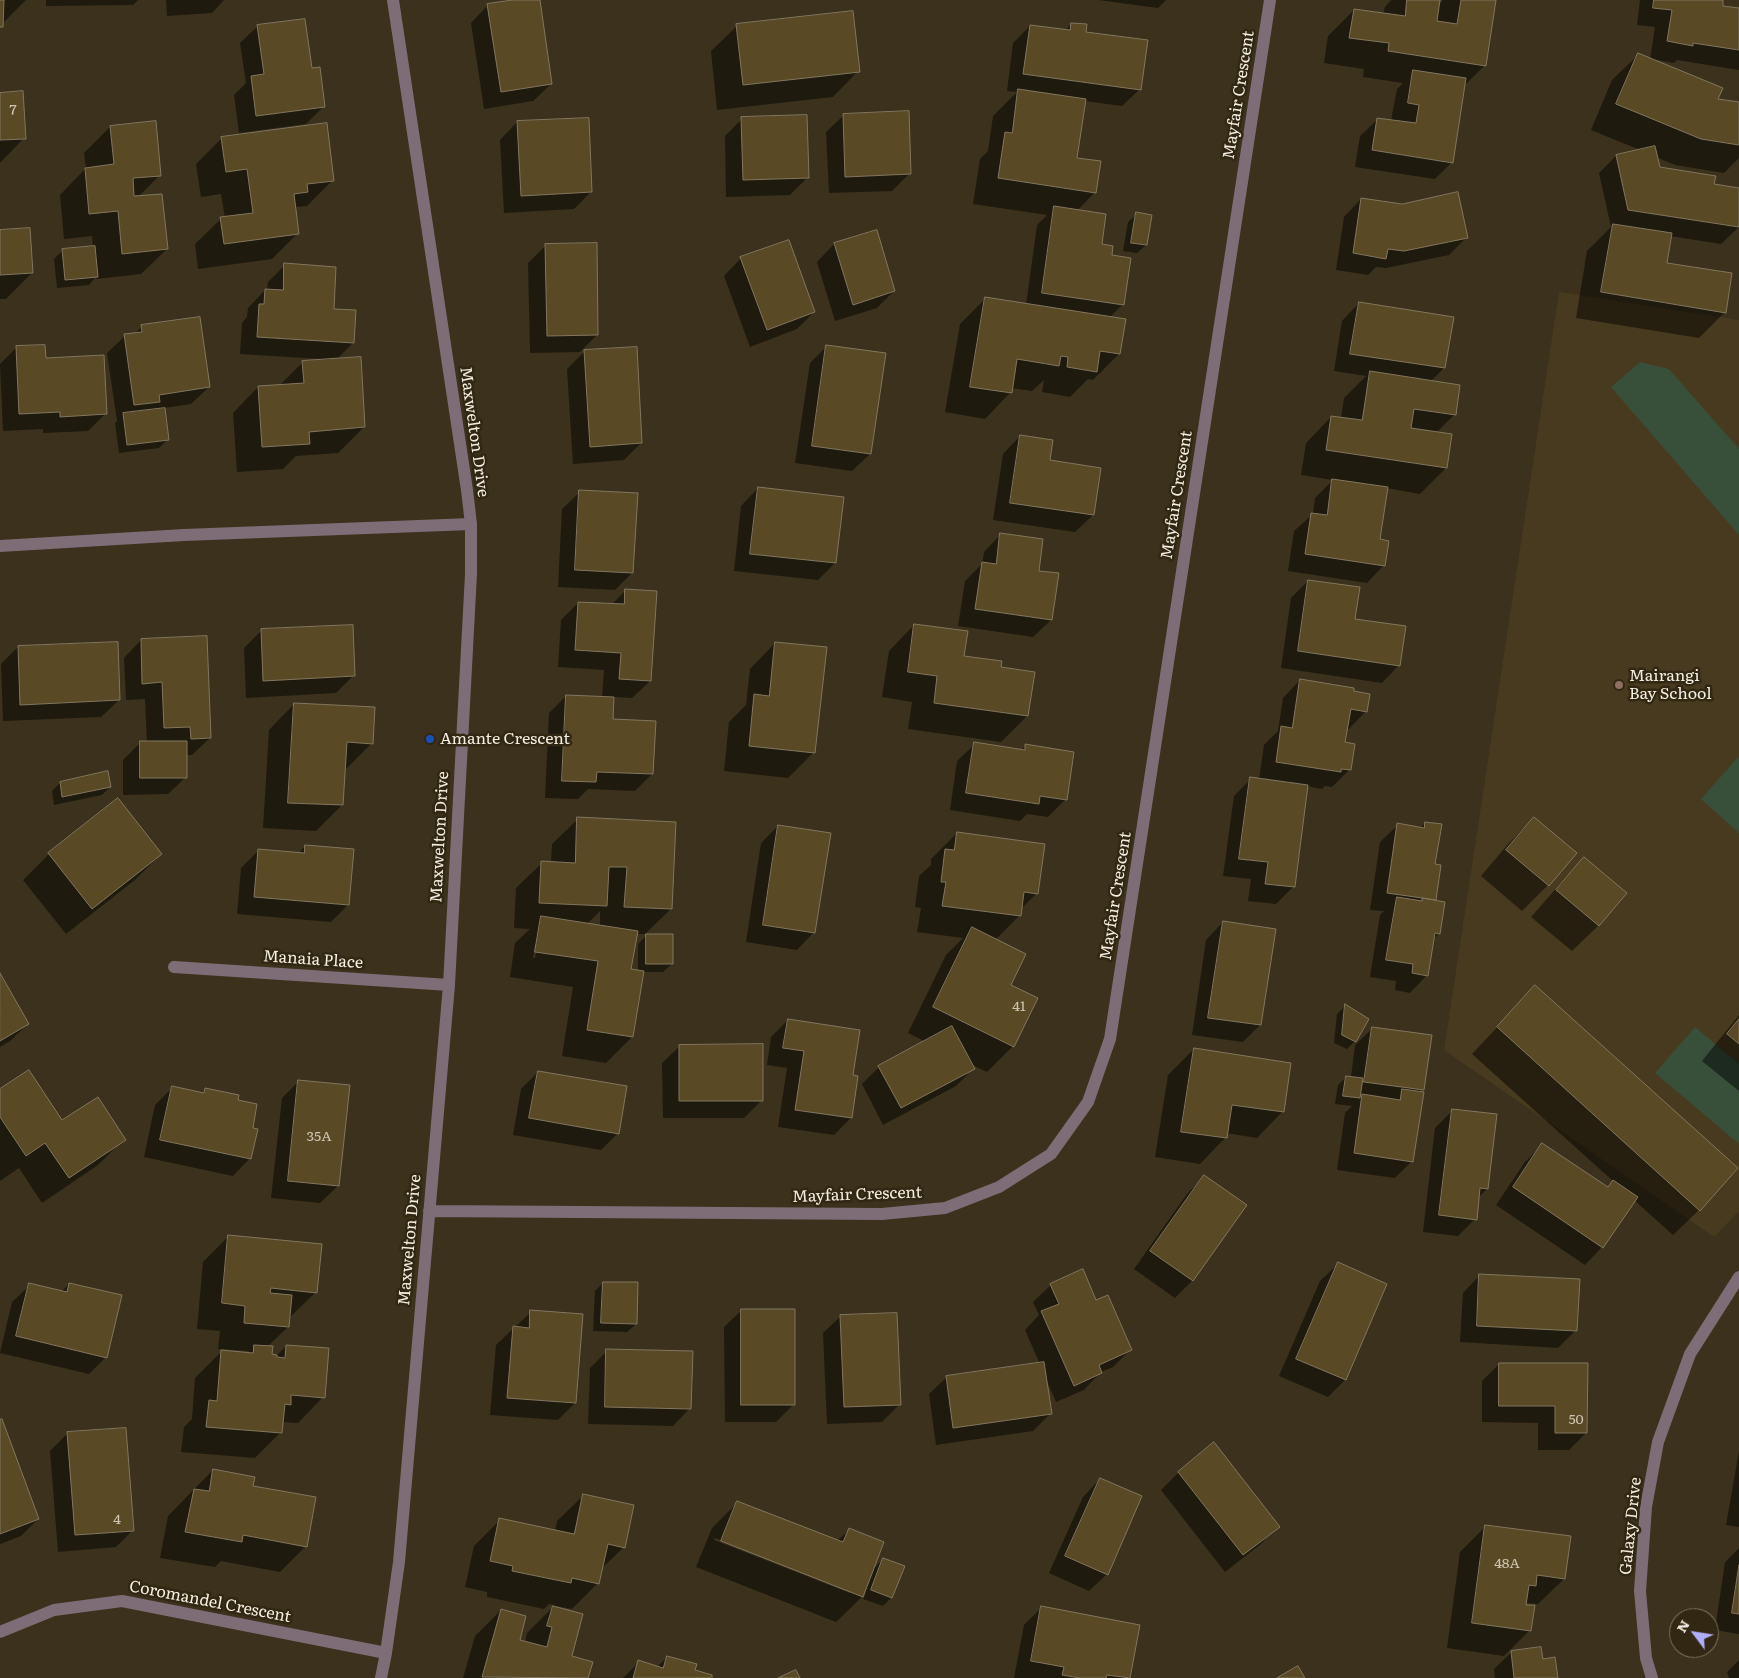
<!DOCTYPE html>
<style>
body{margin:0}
#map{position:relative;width:1739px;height:1678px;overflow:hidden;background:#3b311c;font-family:Literata,serif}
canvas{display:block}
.north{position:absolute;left:1669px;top:1608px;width:50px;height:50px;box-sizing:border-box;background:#312712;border:1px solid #7f7665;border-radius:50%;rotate:301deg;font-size:14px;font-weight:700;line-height:20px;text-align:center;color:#f4ede1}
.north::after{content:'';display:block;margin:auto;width:18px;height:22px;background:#aeaefb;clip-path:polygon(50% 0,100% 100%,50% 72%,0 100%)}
</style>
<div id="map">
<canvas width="1739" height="1678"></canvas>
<div class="north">N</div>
</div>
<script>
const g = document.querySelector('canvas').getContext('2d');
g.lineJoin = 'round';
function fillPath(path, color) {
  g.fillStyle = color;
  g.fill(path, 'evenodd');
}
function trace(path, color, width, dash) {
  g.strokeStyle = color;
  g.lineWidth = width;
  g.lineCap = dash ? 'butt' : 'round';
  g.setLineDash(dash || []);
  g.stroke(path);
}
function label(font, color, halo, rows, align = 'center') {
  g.font = font + ' Literata,serif';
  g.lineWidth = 5;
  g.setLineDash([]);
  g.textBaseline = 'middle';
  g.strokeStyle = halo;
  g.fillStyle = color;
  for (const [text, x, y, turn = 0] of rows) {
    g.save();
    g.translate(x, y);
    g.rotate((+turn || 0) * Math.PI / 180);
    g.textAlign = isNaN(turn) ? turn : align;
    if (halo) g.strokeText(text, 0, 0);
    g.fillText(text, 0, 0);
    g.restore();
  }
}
const built = new Path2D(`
 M1559,292L1739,320V1211L1714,1237L1444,1050Z`);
const green = new Path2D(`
 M1640,362L1669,369L1739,449V535L1611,387Z
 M1739,756V833L1701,799Z
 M1695,1027L1739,1064V1144L1655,1073Z`);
const shadow = new Path2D(`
 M0,0H26L4,22H2L0,28Z
 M46,0H138L133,5L46,6Z
 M166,0H224L212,13L167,16Z
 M521,0H538L551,84L533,101L484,109L471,23L488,5Z
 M1098,0H1166L1158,8Z
 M1391,0H1439L1438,6L1443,0H1495L1485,65L1464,86L1452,162L1435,179L1355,167L1360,136L1378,119L1391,121L1397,89L1403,83L1363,77L1364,69L1324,63L1328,36L1354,10L1383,14L1385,7Z
 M1640,0H1722L1721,7L1739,10V70L1677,60L1674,63L1651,59L1717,100L1739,103V158L1724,173L1675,165L1656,157L1659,168L1713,185L1739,190V227L1721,244L1670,236L1666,264L1725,312L1699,338L1576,318L1587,251L1611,227L1599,173L1616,156L1640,150L1591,130L1612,80L1638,55L1650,60L1655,27L1637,25Z
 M1071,24L1084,33L1140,89L1122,106L1084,101L1075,159L1095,192L1077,211L1101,245L1110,256L1123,304L1109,318L1119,354L1093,380L1088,379L1070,397L1042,392L1044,380L1032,391L1011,388L1010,393L985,419L945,412L960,324L985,299L1026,305L1037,225L1047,215L973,204L980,159L988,151L993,116L1017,92L1007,91L1013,43L1030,26L1065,31Z
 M258,26L311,70L323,107L306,124L239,133L234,95L246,83L240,43Z
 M737,26L858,71L833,97L717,110L711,51Z
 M0,94L24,138L0,163Z
 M844,115L910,173L892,191L829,193L826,132Z
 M742,119L808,177L790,195L726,197L725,136Z
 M517,122L591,192L574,209L504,213L500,140Z
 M110,127L160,175L138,197L167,249L141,274L96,279V277L89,285L57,288L54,259L63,250L93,247L92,236L64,239L60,195L86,168L84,153Z
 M222,138L333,180L307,206L295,207L298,233L272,259L198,269L195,244L221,219L225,218L221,194L201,197L196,164Z
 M1361,199L1466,238L1449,255L1386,268L1376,267L1368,275L1336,270L1344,217Z
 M1137,214L1146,245L1137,253L1123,251L1128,222Z
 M0,231L32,273L6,299H0Z
 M876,231L894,291L877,308L835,321L817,262L834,244Z
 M546,245L597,335L580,352L530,353L528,263Z
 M741,258L814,312L797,329L750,347L724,276Z
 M285,265L332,310L353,343L336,360L364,427L338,453L296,456L283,469L237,472L233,413L258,387L279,386L303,362L320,361V359L240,354L242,323L247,317L248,308L265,290H267L268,282Z
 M1359,303L1452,318L1444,368L1431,381L1454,415L1436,433L1446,468L1420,494L1386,488L1379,540L1384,565L1367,583L1288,571L1294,531L1313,514L1315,498L1333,480L1301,475L1306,443L1331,417L1341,418L1344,398L1366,376L1334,371L1342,321Z
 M142,327L209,387L191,404L164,408L168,439L159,448L119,453L115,423L117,421L107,353L125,336L134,334Z
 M827,346L884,355L870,454L852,471L795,463L810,363Z
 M17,347L45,359L105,414L88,431L43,433V429L3,431L0,364Z
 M585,351L641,443L624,460L573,464L567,369Z
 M1020,436L1048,461L1093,515L1075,532L993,520L1003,454Z
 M758,488L835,563L818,580L734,571L741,506Z
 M580,492L632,573L615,590L558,587L562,509Z
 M1001,534L1037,572L1058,574L1051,620L1033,637L958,626L965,581L982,564L984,552Z
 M1308,581L1354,620L1399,665L1382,683L1281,668L1291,598Z
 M626,590L650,681L632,698L613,697L612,721L652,774L635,791L588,789L578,799L545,798L549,713L566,696L602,697L604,670L558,667L561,620L578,603L611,605Z
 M914,625L963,657L1000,668L1027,716L1001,742L908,729L912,702L882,697L889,651Z
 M261,631L353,676L336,693L246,698L244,648Z
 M141,640L210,738L192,755H186V777L168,794L123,795V760L140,743H147L145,699L126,700L124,658Z
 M775,643L814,752L788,778L724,771L729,722L746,705L750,669Z
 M18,647L119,700L101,717L3,721L1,664Z
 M1300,680L1352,692L1366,711L1349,729L1346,728L1344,744L1349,770L1332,787L1325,786L1322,789L1306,786L1293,887L1276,904L1248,901L1251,879L1223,876L1234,796L1251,779L1259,780L1264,745L1278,731L1283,698Z
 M294,704L372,743L346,769H344L342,805L316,831L263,828L269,730Z
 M975,744L1020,751L1026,746L1065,800L1048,817L1027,814L1020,821L950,810L957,761Z
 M60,783L110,787L102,795L54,805L52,791Z
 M118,799L161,854L135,880L66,934L23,880L49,854Z
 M1534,818L1548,885L1522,911L1481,876L1508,844Z
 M578,819L671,909L645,934H636L630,970L638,971V944L647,935L672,964L663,972H643L632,1037L606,1063L562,1056L573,987L510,977L515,943L530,929L514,928L516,888L542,863H551L552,844ZM600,911V926L587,924ZM535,944H538L535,958H533Z
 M1425,823L1434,865L1440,866L1434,901L1439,933L1433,940L1427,975L1410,993L1395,990L1396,981L1370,977L1380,915L1384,911L1370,910L1380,842L1398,825L1420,828Z
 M778,826L814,932L797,950L746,942L761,843Z
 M957,833L1037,893L1020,910L1019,916L995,940L1009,986L1013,1046L987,1072L970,1064L973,1069L956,1086L883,1125L862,1084L879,1067L926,1042L908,1033L946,955L963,938L917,932L921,908L915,907L919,876L931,865V859Z
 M305,846L348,905L331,922L237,914L241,868L258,851L298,854Z
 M1584,859L1625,894L1598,926L1572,951L1531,917L1559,885Z
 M1223,922L1260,1025L1243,1042L1192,1035L1206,940Z
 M0,975L28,1024L10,1041L0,1047Z
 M1535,987L1699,1210L1673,1235L1634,1200L1602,1247L1585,1265L1496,1205L1525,1162L1542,1145L1607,1188L1613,1181L1472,1054Z
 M1345,1006L1355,1041L1347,1049L1334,1043L1337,1014Z
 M1739,1015V1091L1702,1061Z
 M788,1020L852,1076L851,1118L834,1135L778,1127L787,1068L767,1065L771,1037Z
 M1373,1028L1422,1089L1419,1093L1412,1161L1395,1178L1337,1170L1345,1113L1352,1106L1335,1104L1338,1085L1346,1077H1351L1355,1045Z
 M680,1046L762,1100L744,1118H663L662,1063Z
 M1194,1049L1290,1064L1282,1112L1257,1138L1226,1133L1225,1138L1200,1164L1155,1157L1168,1075Z
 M538,1072L618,1133L601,1150L513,1135L521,1089Z
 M299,1081L338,1186L320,1203L271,1198L282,1098Z
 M172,1088L201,1094L206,1089L251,1129L250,1158L233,1176L144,1157L155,1105Z
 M0,1090L61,1122L124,1139L98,1165L42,1203L19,1168L0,1181Z
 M1453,1110L1487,1189L1478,1198L1475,1219L1458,1236L1423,1232L1435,1128Z
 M1204,1177L1245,1206L1192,1281L1175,1298L1134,1269L1187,1194Z
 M229,1236L316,1292L289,1318L288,1327L267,1347L271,1355L276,1356L286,1346L323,1397L298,1423L282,1422L281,1432L255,1458L181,1452L184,1427L192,1419L195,1378L221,1352L247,1354L249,1351L218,1349L220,1331L197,1329L203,1262Z
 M1338,1264L1385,1285L1345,1380L1328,1397L1279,1376L1320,1281Z
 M1480,1275L1576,1330L1558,1348L1460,1342L1463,1293Z
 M603,1283L636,1324L627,1332L593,1331L595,1291Z
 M69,1284L106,1357L89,1374L0,1353L12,1302L30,1285L61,1292Z
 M1051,1285L1095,1302L1130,1350L1113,1367L1101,1372L1084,1390L1056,1402L1046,1379L1050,1414L1033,1431L936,1445L929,1394L947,1377L1040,1364L1025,1330L1039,1315L1033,1302Z
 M742,1310L793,1405L776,1422H725L724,1327Z
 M531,1312L575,1403L558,1420L490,1415L496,1345Z
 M841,1316L900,1404L882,1422L827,1424L823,1333Z
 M607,1351L690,1408L673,1426L588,1424L590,1368Z
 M1499,1364H1587L1586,1433L1569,1450H1538V1423L1482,1422V1381Z
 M0,1421L38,1519L21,1536L0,1544Z
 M67,1434L133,1530L116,1547L58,1552L50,1451Z
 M1739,1451V1527L1726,1525Z
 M213,1470L251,1487L306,1546L280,1572L221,1561L215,1567L160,1558L168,1516Z
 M1178,1473L1278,1526L1261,1544L1225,1572L1161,1490Z
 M1100,1479L1107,1574L1089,1591L1049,1573L1083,1497Z
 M583,1496L624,1547L601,1569L598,1583L572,1609L556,1606L570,1657L591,1662L587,1678H463L475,1636L501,1610L518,1641L525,1643L527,1633L555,1605L549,1604L544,1609L487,1597V1592L465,1587L474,1546L500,1520L555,1531L557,1521Z
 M738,1502L837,1541L849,1530L872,1570L883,1559L891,1598L883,1606L863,1599L866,1593L836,1622L696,1567L712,1528ZM715,1538L850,1590V1593L714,1540Z
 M1486,1526L1564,1579L1538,1604L1525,1603L1530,1630L1504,1656L1447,1648L1460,1552Z
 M1739,1548V1634L1715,1630L1725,1562Z
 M1041,1608L1139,1626L1129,1678H1014L1024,1625Z
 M1512,1652L1542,1660L1556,1678H1495L1494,1669Z
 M667,1657L693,1671L710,1678H623L639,1662L657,1667Z
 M1739,1660V1678H1729L1727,1672Z`);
const building = new Path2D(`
 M0,0H4L3,27H0Z
 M513,0H540L552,84L501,92L487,4Z
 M1407,0H1440L1437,21L1457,24L1461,0H1496L1486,66L1388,51L1389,43L1349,38L1354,9L1405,16Z
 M1654,0H1723V6L1739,8V50L1693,43V46L1667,41L1672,10L1653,8Z
 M853,11L860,72L743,85L736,24Z
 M305,19L312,68L320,67L325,107L256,116L251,76L264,74L257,25Z
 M1071,23L1087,24L1086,32L1148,40L1141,90L1023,74L1030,25L1070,30Z
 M1638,53L1723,88L1718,99L1739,102V145L1701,139L1616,104Z
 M1413,70L1466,78L1453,163L1372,150L1377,118L1416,123L1419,105L1408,103Z
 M1018,89L1086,99L1077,158L1101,161L1096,193L998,178L1005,132L1012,133Z
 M23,91L26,139L0,140V93Z
 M909,111L911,174L845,177L843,114Z
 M807,115L809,178L743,180L741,117Z
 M589,118L592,192L521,196L517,121Z
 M156,121L161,176L133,178L134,196L162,194L168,249L122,254L118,211L89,214L85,168L114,164L110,126Z
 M327,123L334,181L307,184L308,192L294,194L299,234L224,244L220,217L253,213L247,169L226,172L221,137Z
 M1655,146L1660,167L1716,176L1714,184L1739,188V227L1628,210L1616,155Z
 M1458,192L1468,238L1404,251L1388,249L1386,259L1353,253L1361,198L1402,204Z
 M1054,206L1106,214L1102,244L1113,246L1112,255L1131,258L1124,305L1042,293Z
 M1136,212L1152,215L1147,245L1131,243Z
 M1613,224L1672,233L1667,263L1732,273L1726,313L1601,292Z
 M30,228L33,273L0,275V230Z
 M877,230L895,291L853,305L834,243Z
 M789,240L815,312L767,330L740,257Z
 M597,243L598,335L547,336L545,244Z
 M95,246L98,277L65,280L62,249Z
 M284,263L336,267L334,309L356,310L354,343L257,337L259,304H264L265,289L283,290Z
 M985,297L1126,319L1120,354L1100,351L1097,372L1067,367L1068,357L1061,356L1059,366L1017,359L1012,393L970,387Z
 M1359,302L1454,317L1445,368L1350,354Z
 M200,317L210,387L159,395L160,402L134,405L124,334L142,332L141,325Z
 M45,345L46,358L104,355L107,414L60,417V412L19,414L16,346Z
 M826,345L886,353L871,454L812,446Z
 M637,347L642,443L590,447L584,350Z
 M361,357L365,427L309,432L310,444L262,447L258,386L304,383L302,361Z
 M1370,371L1460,385L1456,415L1414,409L1411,428L1452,434L1447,468L1326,450L1331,416L1362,420Z
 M165,408L169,440L127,445L123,413Z
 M1020,435L1053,440L1050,460L1101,468L1094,515L1010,503Z
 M1332,479L1388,487L1380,539L1389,541L1385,566L1305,554L1311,513L1327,515Z
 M758,487L844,497L836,563L750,554Z
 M579,490L638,493L633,573L575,570Z
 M1000,533L1043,539L1039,571L1059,573L1052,620L975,609L982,562L996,564Z
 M1308,580L1360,587L1355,619L1406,626L1400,666L1298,651Z
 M625,589L657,591L651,681L619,679L621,653L575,650L578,602L624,604Z
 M914,624L968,631L964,656L1002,661L1001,667L1035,672L1028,716L934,703L937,676L908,672Z
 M353,625L355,676L263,681L261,629Z
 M207,636L211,738L191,739L190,727L164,728L162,682L142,684L141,639Z
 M118,642L120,700L20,705L18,646Z
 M775,642L827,647L815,753L749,746L754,694L769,696Z
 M1300,679L1354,688V691L1370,694L1367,712L1351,709L1345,742L1355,744L1351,770L1341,769V772L1276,762L1281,726L1292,728Z
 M566,695L614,697L613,719L656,721L653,774L597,772L596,782L562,781Z
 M294,703L375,707L373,744L347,742L343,805L288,803Z
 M140,741H187V778H140Z
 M974,742L1025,750V744L1074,752L1067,800L1040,796L1039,804L966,793Z
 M108,771L111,787L62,797L60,782Z
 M1250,777L1308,785L1295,887L1265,884L1268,862L1239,859Z
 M118,798L162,854L92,909L48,853Z
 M577,817L676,822L672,909L624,907L627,867H609L607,906L539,903L541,861L575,863Z
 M1534,817L1577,853L1549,886L1506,850Z
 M1425,822L1442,824L1435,864L1441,865L1436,900L1387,893L1397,823L1424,828Z
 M778,825L831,833L815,933L763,925Z
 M957,832L1045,844L1038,894L1024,892L1021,916L942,906L946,882H941L945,849L954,850Z
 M305,845L354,849L349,905L254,897L258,849L304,853Z
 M1584,857L1627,893L1599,926L1556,890Z
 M1397,897L1422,901V898L1445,902L1440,934L1435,933L1428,976L1412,973L1413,964L1386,960Z
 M541,916L638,931L631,969L644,971L633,1037L587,1030L598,961L535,952Z
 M1223,921L1276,929L1261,1025L1208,1018Z
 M972,927L1026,954L1011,985L1038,998L1014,1047L933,1007Z
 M646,934H673V964H646Z
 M0,973L29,1024L0,1041Z
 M1535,985L1738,1168L1700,1211L1497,1027Z
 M1345,1004L1369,1019L1356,1042L1342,1035Z
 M788,1019L860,1030L853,1075L858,1076L852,1118L795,1110L804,1051L783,1048Z
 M1739,1019V1044L1727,1034Z
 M952,1026L975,1069L901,1108L878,1066Z
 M1372,1027L1432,1035L1424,1090L1364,1082Z
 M763,1044V1101H679V1045Z
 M1194,1048L1291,1063L1284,1112L1232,1105L1227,1138L1181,1132Z
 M29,1070L62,1120L98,1097L126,1140L69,1178L45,1143L26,1156L0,1117V1089Z
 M538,1071L627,1086L619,1134L529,1118Z
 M1346,1076L1363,1078L1360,1098L1343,1096Z
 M298,1080L350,1085L339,1186L288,1181Z
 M172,1086L204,1093L205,1088L239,1095L238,1100L257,1104L253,1128L258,1129L251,1159L160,1140Z
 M1402,1089L1424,1092L1413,1162L1354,1153L1362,1094L1400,1100Z
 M1452,1109L1497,1114L1488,1189L1480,1188L1477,1220L1439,1215Z
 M1542,1143L1608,1187L1613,1180L1638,1197L1603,1248L1513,1187Z
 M1204,1175L1247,1205L1193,1281L1150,1251Z
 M228,1235L322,1244L317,1293L271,1288L270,1293L292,1295L289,1327L244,1323L245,1306L222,1303Z
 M1338,1262L1387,1284L1346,1380L1296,1359Z
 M1083,1269L1096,1300L1108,1295L1132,1350L1099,1365L1102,1373L1074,1386L1041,1311L1059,1304L1050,1284Z
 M1479,1274L1580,1279L1577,1331L1477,1326Z
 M603,1282H638L637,1324L601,1323Z
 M29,1283L67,1292L69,1283L122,1295L107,1358L16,1336Z
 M741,1309H795V1405H741Z
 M530,1310L583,1314L576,1403L507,1398L513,1326L529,1328Z
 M897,1313L901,1405L844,1407L840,1315Z
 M254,1345L273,1346L272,1354L277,1355V1357L285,1358L286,1345L329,1348L325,1398L291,1395V1405L285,1404L282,1433L206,1427L209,1400L217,1401L221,1350L253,1353Z
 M606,1349L693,1351L691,1409L605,1407Z
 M1044,1362L1052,1414L953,1428L946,1376Z
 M1499,1363H1588L1587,1433H1555V1406H1499Z
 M2,1419L39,1519L0,1534V1420Z
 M126,1428L134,1531L75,1535L67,1432Z
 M1214,1442L1280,1527L1243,1555L1178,1472Z
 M213,1469L255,1477L253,1486L316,1497L307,1547L243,1535L242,1542L185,1532L194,1489L209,1491Z
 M1100,1478L1142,1496L1108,1575L1065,1556Z
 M583,1494L634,1505L625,1548L608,1544L599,1584L572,1578L571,1583L512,1571L513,1566L490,1561L499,1518L574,1534Z
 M737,1501L843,1542L849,1528L884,1542L863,1597L721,1541Z
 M1485,1525L1571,1536L1565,1579L1537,1575L1536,1586L1529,1585L1526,1605H1535L1531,1631L1472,1623Z
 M883,1558L905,1566L892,1598L871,1590Z
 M1739,1565V1614L1732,1613Z
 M553,1606L583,1614L572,1656L593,1662L588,1678L482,1677L501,1609L526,1616L520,1640L547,1647L552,1627L547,1626Z
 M1041,1606L1140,1625L1130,1678L1107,1675L1106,1678H1080L1062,1675L1064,1667L1031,1661Z
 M1541,1647L1543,1659L1555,1657L1558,1678H1514L1511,1651Z
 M667,1656L697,1664L695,1670L712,1675V1678H633L638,1660L663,1668Z
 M1298,1666L1305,1678H1277Z
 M796,1670L800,1678H778Z`);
const minor = new Path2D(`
 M0,546L184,535L471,524
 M174,967L449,985
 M429,1211L882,1214L945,1208L999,1187L1051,1154L1088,1102L1110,1039L1270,0
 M0,1632L54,1610L122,1601L386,1653
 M381,1678L386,1653L399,1562L449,985L471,574V524L467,490L393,0
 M1652,1678L1646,1658L1640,1591L1646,1507L1658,1442L1690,1354L1739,1277`);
const markers = [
 [1619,685,5,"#8d6e63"],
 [430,739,5,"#1a4fb4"]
];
const numberNames = [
 ["7",13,110],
 ["41",1019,1007],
 ["35A",319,1137],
 ["50",1576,1420],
 ["4",117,1520],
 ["48A",1507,1564]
];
const streetNames = [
 ["Mayfair Crescent",1239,95,-81],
 ["Maxwelton Drive",474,432,82],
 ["Mayfair Crescent",1177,495,-81],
 ["Maxwelton Drive",440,837,-87],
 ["Mayfair Crescent",1116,896,-81],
 ["Manaia Place",313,960,4],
 ["Mayfair Crescent",857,1195,-2],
 ["Maxwelton Drive",410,1240,-85],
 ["Galaxy Drive",1631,1526,-84],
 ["Coromandel Crescent",210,1602,11]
];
const poiNames = [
 ["Mairangi",1629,676],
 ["Bay School",1629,694],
 ["Amante Crescent",440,739]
];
fillPath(built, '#483a1e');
fillPath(green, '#384f3a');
fillPath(shadow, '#0007');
fillPath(building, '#594925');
trace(building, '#82765f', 1);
trace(minor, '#7e6d76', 12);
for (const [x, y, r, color] of markers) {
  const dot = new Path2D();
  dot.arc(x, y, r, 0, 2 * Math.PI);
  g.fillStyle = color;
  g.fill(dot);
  trace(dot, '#312712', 2);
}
label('14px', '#cdc4b2', null, numberNames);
label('16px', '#f4ede1', '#312712', streetNames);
label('16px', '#f4ede1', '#312712', poiNames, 'left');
</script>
